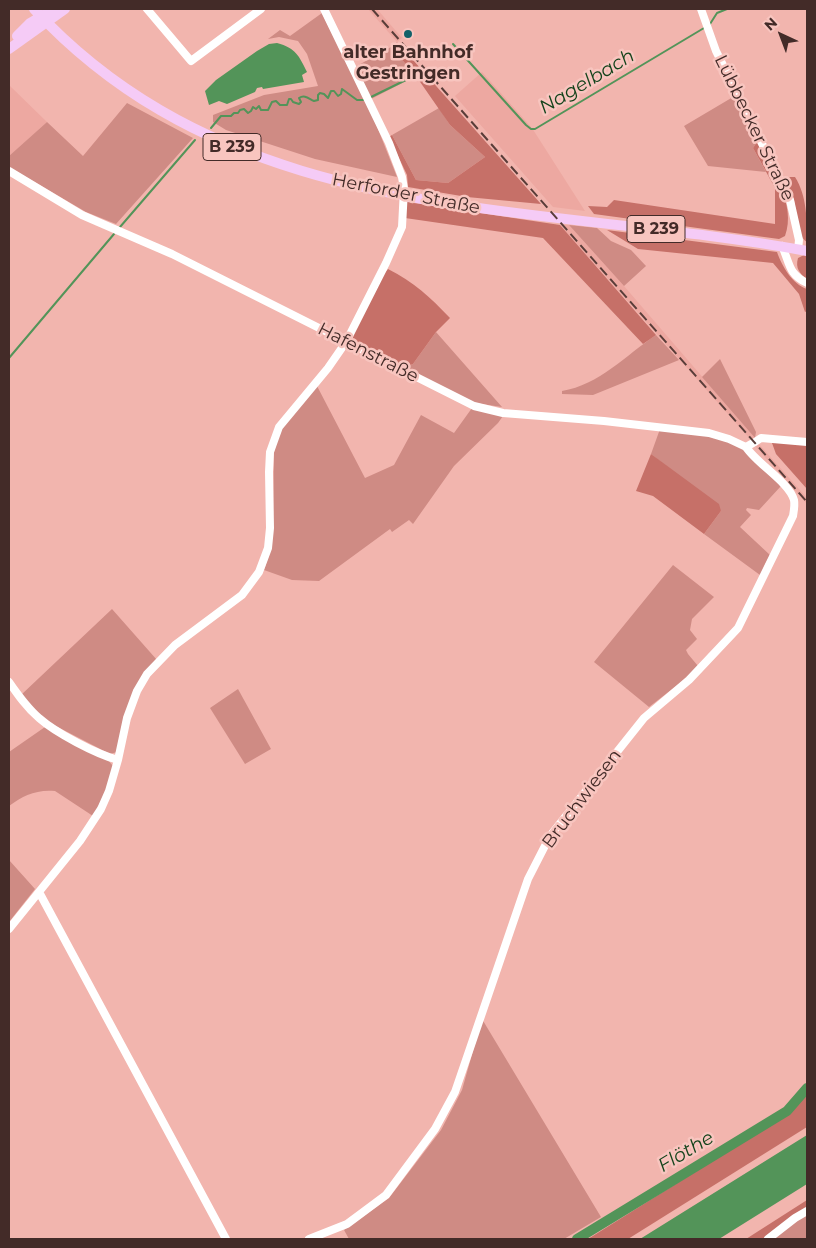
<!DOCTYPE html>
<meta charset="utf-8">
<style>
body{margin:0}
#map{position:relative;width:816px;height:1248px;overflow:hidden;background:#f2b5ae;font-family:Montserrat,sans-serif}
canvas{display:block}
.frame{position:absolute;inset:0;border:10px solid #432b28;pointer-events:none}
.north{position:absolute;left:756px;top:10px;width:50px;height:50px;-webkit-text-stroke:4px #f8c5bf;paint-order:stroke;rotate:317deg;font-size:14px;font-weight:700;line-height:20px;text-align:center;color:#432b28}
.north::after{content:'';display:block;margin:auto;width:18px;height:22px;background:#432b28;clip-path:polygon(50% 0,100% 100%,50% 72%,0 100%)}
</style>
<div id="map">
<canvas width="816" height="1248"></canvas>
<div class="frame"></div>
<div class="north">N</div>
</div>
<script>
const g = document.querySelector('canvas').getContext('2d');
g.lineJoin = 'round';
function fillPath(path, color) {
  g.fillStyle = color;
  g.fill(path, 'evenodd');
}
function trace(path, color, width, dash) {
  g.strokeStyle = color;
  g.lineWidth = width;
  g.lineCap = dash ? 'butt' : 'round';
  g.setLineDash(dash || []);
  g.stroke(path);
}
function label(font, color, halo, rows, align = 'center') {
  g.font = font + ' Montserrat,sans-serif';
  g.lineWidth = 5;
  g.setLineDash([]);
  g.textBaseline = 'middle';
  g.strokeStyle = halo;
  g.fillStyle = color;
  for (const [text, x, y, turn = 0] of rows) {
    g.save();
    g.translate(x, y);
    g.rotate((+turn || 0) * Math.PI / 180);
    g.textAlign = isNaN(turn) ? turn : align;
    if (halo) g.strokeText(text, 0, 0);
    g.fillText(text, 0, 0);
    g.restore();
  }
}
const built = new Path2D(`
 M368,9H377L402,38L397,42Z
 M482,72L532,128L585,211L553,207L455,96Z
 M9,85L47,122L9,156Z
 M560,225H569L624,286L755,438L752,441Z
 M758,443L807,498V504L756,447Z`);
const green = new Path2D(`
 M322,13L376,124L397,177L315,159L226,130L213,122V115L264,95L318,86L307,54L298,41L279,37L268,39L280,30L290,36Z
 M391,47L416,76L371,99L355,67Z
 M733,97L757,142L753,148L766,172L708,166L684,126Z
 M127,103L193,138L116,224L86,212L9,167V156L47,122L83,156Z
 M439,108L450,125L485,157L448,183L416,180L392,135Z
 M569,225L597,228L611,241L631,250L646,266L624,286Z
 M436,332L502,407L475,403L402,368L413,364Z
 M656,335L679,360L593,395L562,394V391C599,385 626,355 656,335Z
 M720,359L756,432L755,438L702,377Z
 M317,386L365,478L394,465L421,415L454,433L472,408L503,416L498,423L454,466L413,524L409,520L392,532L390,529L319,581L292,580L264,570L271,549L273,527L274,452L281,429Z
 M660,429L710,435L738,445L781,486L759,510L747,508L746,510L751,515L740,527L770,555L760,575L704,534L721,511L651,454Z
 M673,565L714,597L692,619L690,630L697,639L686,650L688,654L698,666L680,683L649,707L594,662Z
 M112,609L157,660C130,690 125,714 117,752L110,754L48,722L34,713L21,695Z
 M238,689L271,749L245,764L210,708Z
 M45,727L107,759L113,766L107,790L93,816L55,791C37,789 22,796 9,806V752Z
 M9,860L35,889L9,922Z
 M482,1019L601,1217L564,1239H349L344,1230L389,1198L441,1130L462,1090Z
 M807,1204V1239H752Z`);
const forest = new Path2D(`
 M397,42L541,204L467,197L408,187L407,175L389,137L392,135L416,180L448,183L485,157L450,125L416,76L391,47Z
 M757,142C771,169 797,204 785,236L779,239L594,214L588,206L607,207L614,200L775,224V188L753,148Z
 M790,177H795C807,196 807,220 807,242C795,235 797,208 793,196C791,191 787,186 785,181Z
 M407,202L560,225L656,335L643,344L543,238L405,218Z
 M607,230L777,252C782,266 792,284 807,289V311L805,312L799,294L773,263L638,249Z
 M804,255L807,256V280C800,273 795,269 798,258Z
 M388,269C414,282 430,297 450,318L436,332L413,364L402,368L348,341L382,276Z
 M807,440V489L776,454L772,443Z
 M651,454L719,504L721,511L704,534L653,496L636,491Z
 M807,1092V1127L628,1239H588L789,1113Z
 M807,1200V1209L762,1239H746Z`);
const water = new Path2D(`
 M277,43C296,48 299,56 307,72L302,75L304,82L263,89L262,87L257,88L255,92L227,104L219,101L209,105L205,91L216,80L257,51L269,44Z
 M807,1135V1184L719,1239H640Z`);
const stream = new Path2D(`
 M710,24L717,13L727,9
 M453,44L526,125L531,129H535L704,28
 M371,97L414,76
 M211,128L221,116H231L234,113H238L240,110L244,109L248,113L251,111L253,107L256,109L259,106L261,110H268L272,102L276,101L280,105H287L289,99H291L293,102L299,104L301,102L299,98C305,94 309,99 314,101L318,100V95L320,93L324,94L328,98L331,91H334L338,96L341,94L342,89L357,100H363
 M120,227L195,140
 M9,358L114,234`);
const river = new Path2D(`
 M577,1239L787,1111L807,1088`);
const minor = new Path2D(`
 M147,9L191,61L261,9
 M701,9L716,51L790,200L799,240L798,250
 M9,171L82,215L172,254L474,406L503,413L604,421L709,433L729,439L746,447L753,443
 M782,246C790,263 788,274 807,283
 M755,442L761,438L807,442
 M9,682C18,695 27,708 39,718C56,733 96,754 118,760
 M39,892L226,1239
 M9,929L80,841L101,809L109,791L118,760L127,718L137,691L147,674L175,645L242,595L259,572L268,548L270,528L269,472L270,452L279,427L328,368L346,342L386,263L402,227L404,189L402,177L389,143L324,9
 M309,1239L347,1224L386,1195L435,1129L455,1092L528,879L550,836L644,718L689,680L738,628L793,516C794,510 795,505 794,500C789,482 757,464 746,447
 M768,1239L795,1218L807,1211`);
const major = new Path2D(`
 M34,9C239,230 537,201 807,251
 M17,36L30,23L54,9
 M9,49L65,9`);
const rail = new Path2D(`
 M372,9L807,502`);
const markers = [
 [408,34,5,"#116169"]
];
const shields = [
 [232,147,58],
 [656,229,58]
];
const shieldNames = [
 ["B 239",232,147],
 ["B 239",656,229]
];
const poiNames = [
 ["alter Bahnhof",408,53],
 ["Gestringen",408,74]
];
const streetNames = [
 ["Lübbecker Straße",754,128,64],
 ["Herforder Straße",406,194,11],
 ["Hafenstraße",368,353,27],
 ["Bruchwiesen",582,799,-53]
];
const waterNames = [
 ["Nagelbach",587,82,-31],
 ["Flöthe",686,1152,-31]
];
fillPath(built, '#eda8a1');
fillPath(green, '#cf8b84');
fillPath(forest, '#c67068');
fillPath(water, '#539459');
trace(stream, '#539459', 2);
trace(river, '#539459', 10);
trace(minor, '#fff', 8);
trace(major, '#f5cbf6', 10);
trace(rail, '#593d39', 2, [10, 5]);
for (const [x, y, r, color] of markers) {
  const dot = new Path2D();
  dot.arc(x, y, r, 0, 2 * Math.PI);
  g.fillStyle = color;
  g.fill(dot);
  trace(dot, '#f8c5bf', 2);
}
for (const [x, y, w] of shields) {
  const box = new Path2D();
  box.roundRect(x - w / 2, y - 13.5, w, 27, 4);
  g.fillStyle = '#f8c5bf';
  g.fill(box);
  trace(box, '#432b28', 1);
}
label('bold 16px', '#432b28', null, shieldNames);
label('bold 18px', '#432b28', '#f8c5bf', poiNames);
label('18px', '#432b28', '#f8c5bf', streetNames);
label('italic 19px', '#14431b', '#f8c5bf', waterNames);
</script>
